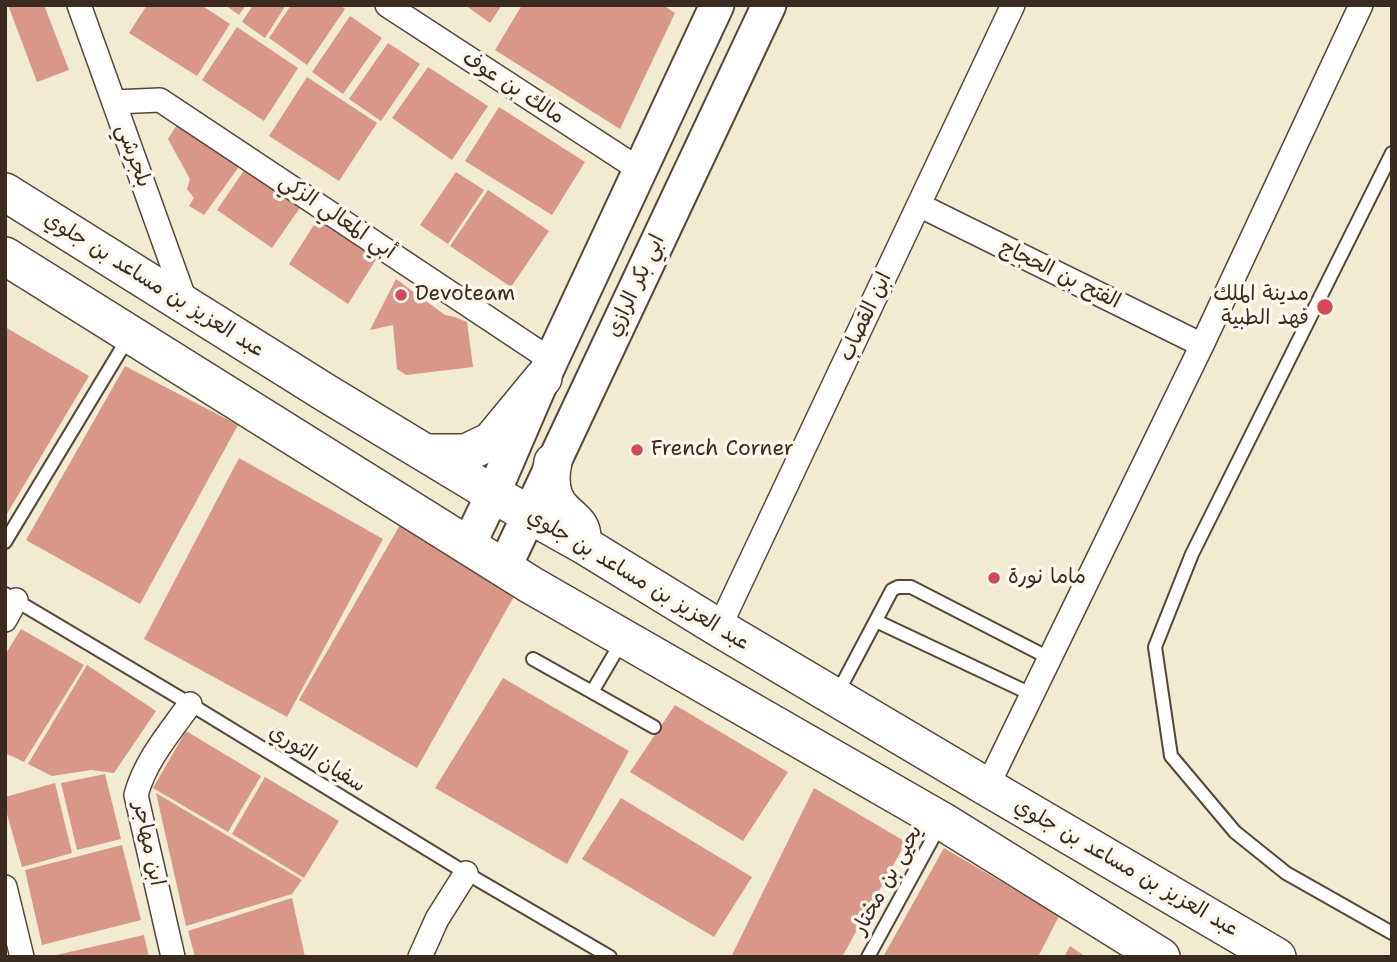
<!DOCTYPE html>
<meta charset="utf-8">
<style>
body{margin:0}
#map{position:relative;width:1397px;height:962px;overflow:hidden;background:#f1ebd2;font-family:"Shantell Sans",sans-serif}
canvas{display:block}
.frame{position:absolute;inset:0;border:7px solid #3b2a1e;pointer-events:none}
</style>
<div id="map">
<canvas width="1397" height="962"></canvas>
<div class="frame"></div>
</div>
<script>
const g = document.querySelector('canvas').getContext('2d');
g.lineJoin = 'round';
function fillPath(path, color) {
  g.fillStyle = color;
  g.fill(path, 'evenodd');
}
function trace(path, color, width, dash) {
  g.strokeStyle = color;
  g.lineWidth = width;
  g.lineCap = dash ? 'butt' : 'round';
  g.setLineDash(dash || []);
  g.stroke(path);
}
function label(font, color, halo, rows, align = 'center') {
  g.font = font + ' "Shantell Sans","Playpen Sans Arabic",sans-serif';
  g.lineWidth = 7;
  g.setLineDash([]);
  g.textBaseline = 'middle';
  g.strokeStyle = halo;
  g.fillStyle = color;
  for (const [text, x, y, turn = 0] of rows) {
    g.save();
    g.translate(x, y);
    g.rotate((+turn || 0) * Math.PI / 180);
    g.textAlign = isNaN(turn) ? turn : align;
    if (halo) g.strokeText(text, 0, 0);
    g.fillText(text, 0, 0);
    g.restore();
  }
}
const building = new Path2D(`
 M8,5H44L69,70L37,82Z
 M147,5H201L230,24L197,76L129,33Z
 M225,5H246L239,15Z
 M253,5H286L265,38L242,22Z
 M291,5H340L345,9L307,65L269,38Z
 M465,5H502L490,23Z
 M522,5H663L675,13L620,129L495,50Z
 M350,16L382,38L343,94L312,72Z
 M237,27L298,68L264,121L202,80Z
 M388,43L420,64L381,121L349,99Z
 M428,67L488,106L452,160L392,118Z
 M307,77L377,123L339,181L269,136Z
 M499,107L585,162L552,215L465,161Z
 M178,123L241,164L204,215L189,206L194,198L187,189L190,179L168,139Z
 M249,163L304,202L272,248L217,210Z
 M456,172L484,190L448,244L420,225Z
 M488,190L549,231L511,287L450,246Z
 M326,206L382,250L348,304L289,264Z
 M396,279L445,315L455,317L467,322L473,367L406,375L397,369L393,325L370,330Z
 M5,327L89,376L5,517Z
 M125,366L238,425L140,604L26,540Z
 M239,458L383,539L287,717L144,639Z
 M400,525L516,593L417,768L299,700Z
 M21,629L84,665L24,762L5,753V655Z
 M87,665L156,711L114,773L91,770L52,776L28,764Z
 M503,678L629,751L567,864L435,788Z
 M675,705L788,772L743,841L630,772Z
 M186,731L261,776L228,832L153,788Z
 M105,774L121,839L77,850L61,783Z
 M265,777L339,821L304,878L232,834Z
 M55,783L72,853L22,867L5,807V797Z
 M814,788L906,842L842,957H731Z
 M156,793L302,880L292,894L186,926Z
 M621,798L752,877L714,937L582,859Z
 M122,845L141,920L42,945L25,870Z
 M944,848L1059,916L1038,957H883Z
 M292,898L305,957H195L188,931Z
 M144,935L149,957H52V956Z
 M1070,946L1086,957H1064Z`);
const lane = new Path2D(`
 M1392,153L1192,554L1155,647L1171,756L1235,832L1286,873L1392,933
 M5,542L128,338
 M5,594L190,704L466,873L610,957
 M876,621L1031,694
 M533,659L592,692L622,641
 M592,692L654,727
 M837,694L892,590L898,587H911L1049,658
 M868,957L940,825`);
const street = new Path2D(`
 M79,5L187,306
 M387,5L640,170
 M114,102L160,100L551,360
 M919,205L1202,345
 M5,620L16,600
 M719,628L1013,5
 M987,787L1202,345L1361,5
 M5,887L22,957
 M173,957L136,795C145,761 170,732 190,704
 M420,957L437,919L466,873`);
const secondary = new Path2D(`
 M468,546L493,494L543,378L717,5
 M504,568L769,5`);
const primary = new Path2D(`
 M5,192L326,393L493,494L582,544L719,628L987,787L1277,957
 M5,256L531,585L942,821L1161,957
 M427,453H466L491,441L543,378
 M553,462C549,480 550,498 564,511C574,521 583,525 582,540`);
const markers = [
 [401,295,7,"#d1495b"],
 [1325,307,9,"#d1495b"],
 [637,450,7,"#d1495b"],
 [994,578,7,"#d1495b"]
];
const streetNames = [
 ["مالك بن عوف",513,88,33],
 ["بلجرشي",133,156,70],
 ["أبي المعالي الزكي",337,217,34],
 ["الفتح بن الحجاج",1060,275,26],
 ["عبد العزيز بن مساعد بن جلوي",154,285,32],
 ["ابي بكر الرازي",636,286,-65],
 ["ابن القصاب",866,317,-65],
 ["عبد العزيز بن مساعد بن جلوي",638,580,31],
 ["سفيان الثوري",317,759,32],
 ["ابن مهاجر",148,844,78],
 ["عبد العزيز بن مساعد بن جلوي",1126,868,30],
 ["يحيى بن مختار",888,880,-61]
];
const poiNames = [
 ["Devoteam",415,295],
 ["مدينة الملك",1309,295,"right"],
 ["فهد الطبية",1309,319,"right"],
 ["French Corner",651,450],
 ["ماما نورة",1008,578]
];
fillPath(building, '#d89789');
trace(lane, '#564739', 16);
trace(street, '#564739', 26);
trace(secondary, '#564739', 37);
trace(primary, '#564739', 40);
trace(lane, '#fff', 12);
trace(street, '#fff', 23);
trace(secondary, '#fff', 33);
trace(primary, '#fff', 37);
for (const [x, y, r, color] of markers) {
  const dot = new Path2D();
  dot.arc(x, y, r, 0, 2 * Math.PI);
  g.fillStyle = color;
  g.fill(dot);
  trace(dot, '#fbf7ec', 2.5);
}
label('21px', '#3b2a1e', '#fbf7ec', streetNames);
label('21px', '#3b2a1e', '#fbf7ec', poiNames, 'left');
</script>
